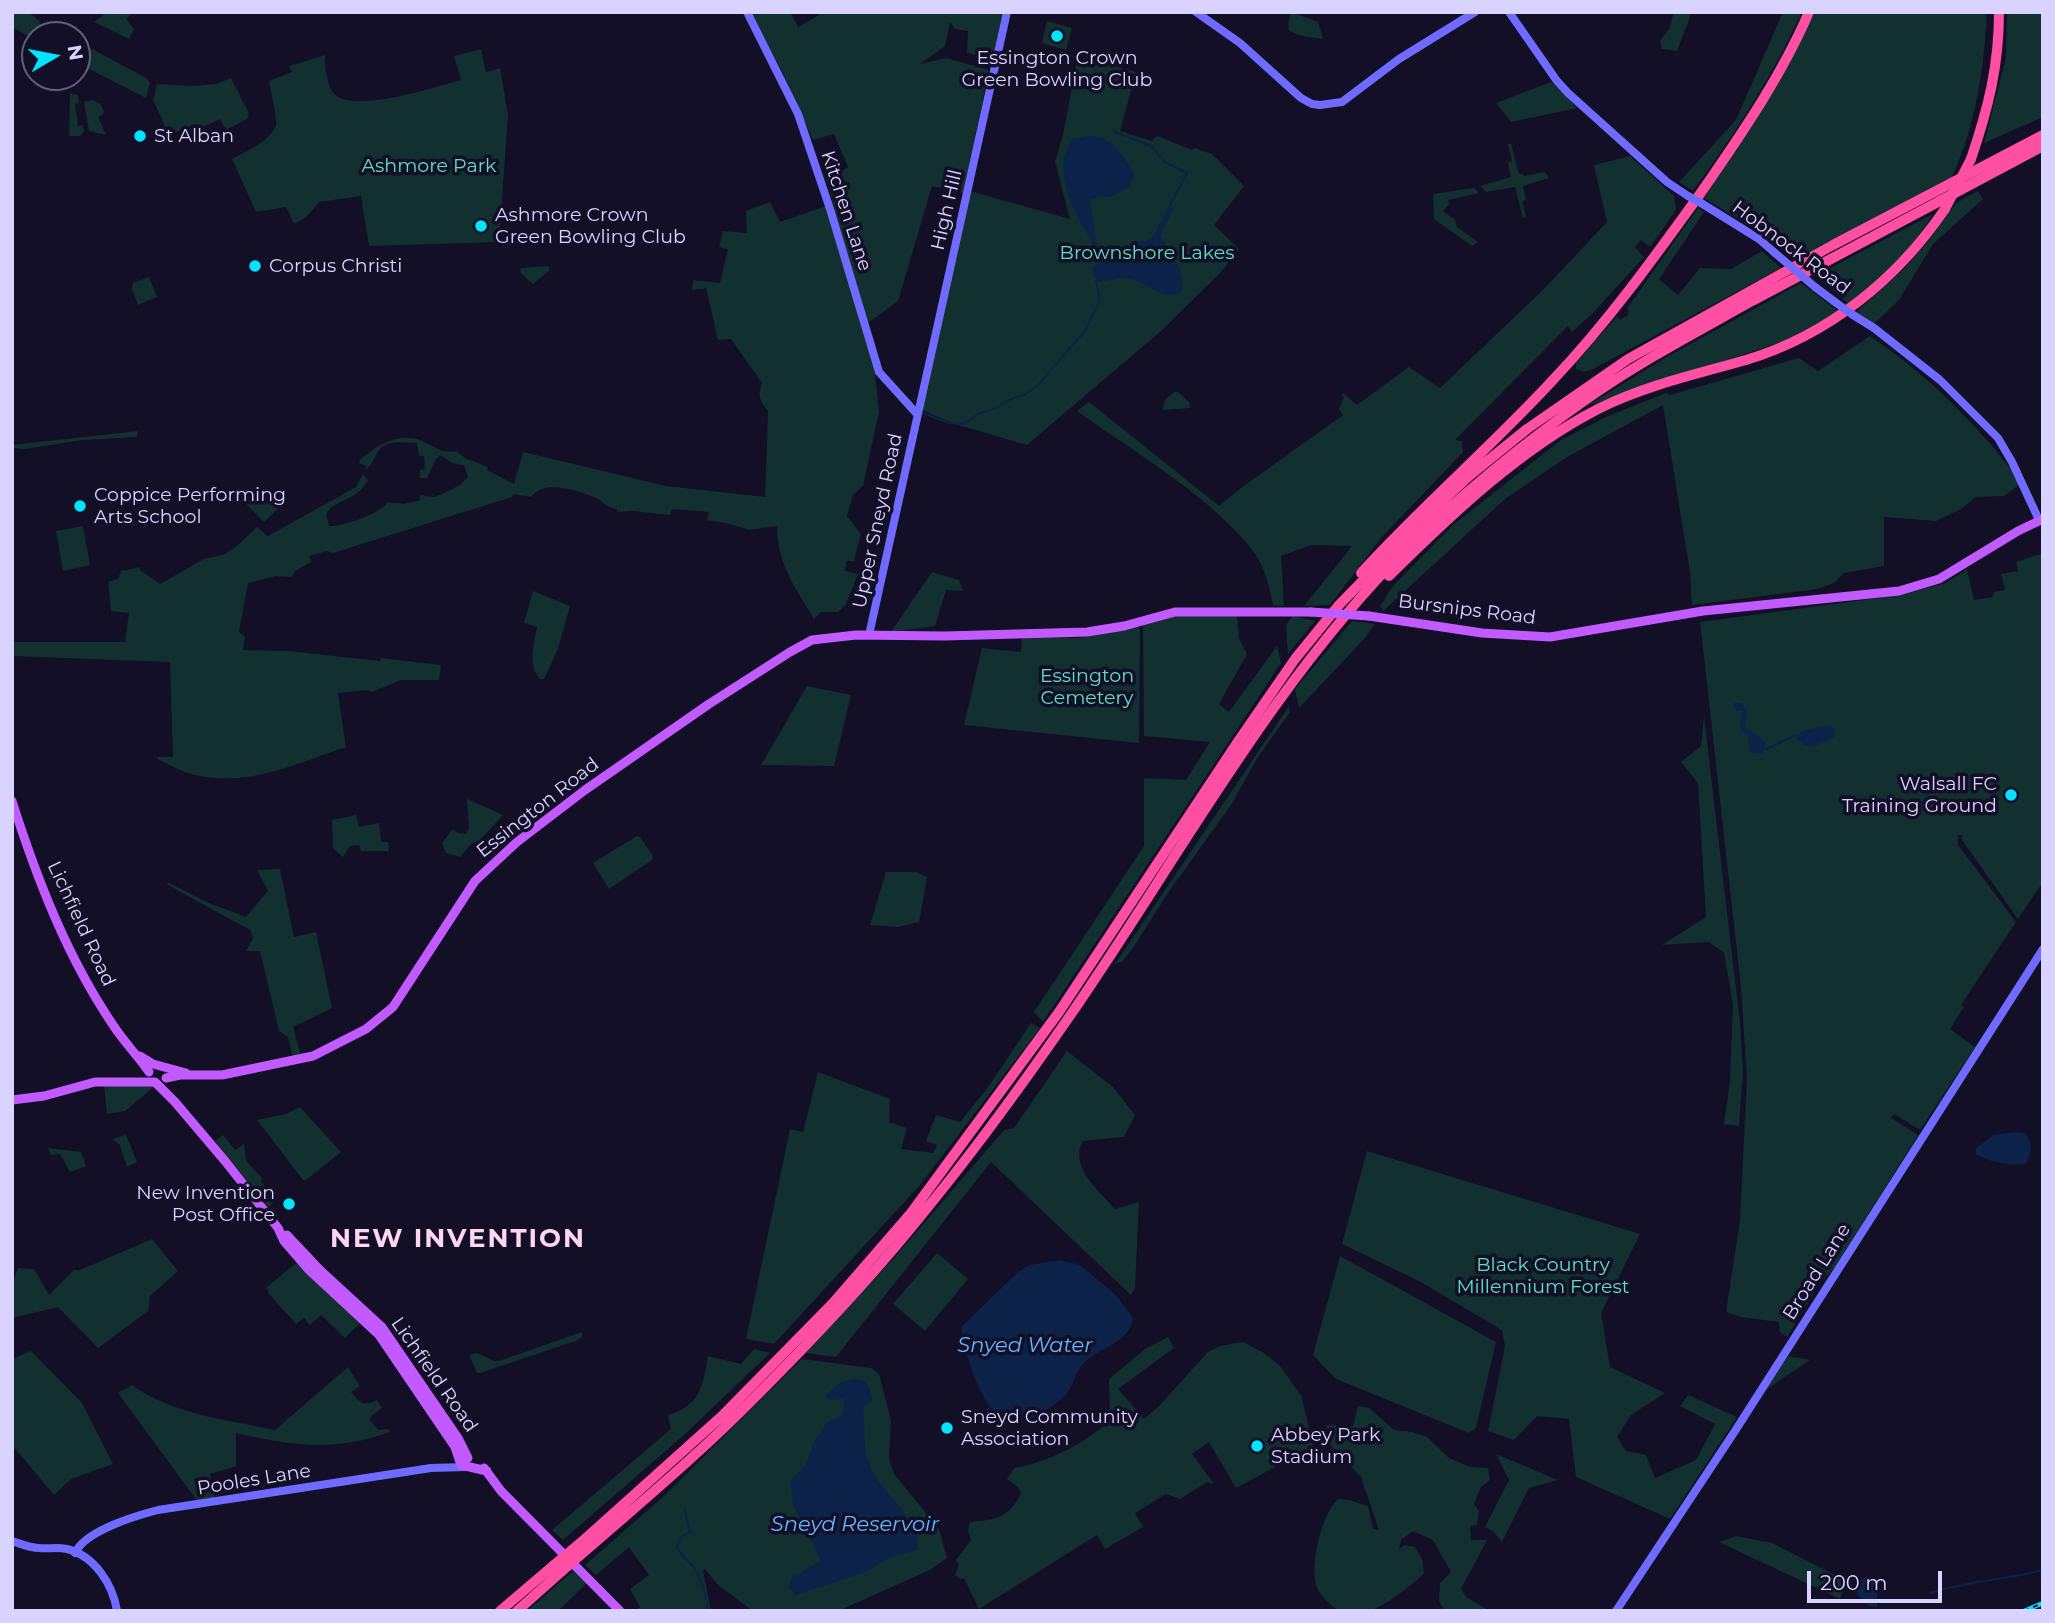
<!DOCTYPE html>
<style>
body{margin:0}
#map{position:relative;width:2055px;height:1623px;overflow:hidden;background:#130f26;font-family:Montserrat,sans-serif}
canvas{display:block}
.frame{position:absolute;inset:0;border:14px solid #d9d4ff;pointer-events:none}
.north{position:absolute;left:21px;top:21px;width:70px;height:70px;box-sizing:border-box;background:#130f26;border:2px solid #625e7d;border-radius:50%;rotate:80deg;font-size:19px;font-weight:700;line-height:28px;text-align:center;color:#d9d4ff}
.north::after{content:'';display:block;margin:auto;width:24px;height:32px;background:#00e5ff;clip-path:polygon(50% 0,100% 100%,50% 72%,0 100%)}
.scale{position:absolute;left:1807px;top:1571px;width:135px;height:32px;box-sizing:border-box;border:4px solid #d9d4ff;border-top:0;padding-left:9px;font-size:21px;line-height:24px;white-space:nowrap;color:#d9d4ff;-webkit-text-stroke:5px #130f26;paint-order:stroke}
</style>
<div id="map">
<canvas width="2055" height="1623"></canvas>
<div class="frame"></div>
<div class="north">N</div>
<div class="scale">200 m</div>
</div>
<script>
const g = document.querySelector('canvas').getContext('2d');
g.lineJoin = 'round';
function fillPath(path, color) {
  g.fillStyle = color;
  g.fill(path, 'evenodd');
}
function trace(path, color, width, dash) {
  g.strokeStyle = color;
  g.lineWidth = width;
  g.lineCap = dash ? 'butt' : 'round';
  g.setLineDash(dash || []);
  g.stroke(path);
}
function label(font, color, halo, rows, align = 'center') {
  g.font = font + ' Montserrat,sans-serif';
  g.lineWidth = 7;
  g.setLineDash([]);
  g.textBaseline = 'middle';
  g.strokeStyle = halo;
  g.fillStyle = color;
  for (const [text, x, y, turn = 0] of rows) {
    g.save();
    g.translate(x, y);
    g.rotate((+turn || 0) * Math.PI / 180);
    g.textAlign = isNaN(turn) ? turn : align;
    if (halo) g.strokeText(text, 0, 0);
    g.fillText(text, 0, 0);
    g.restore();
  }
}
const green = new Path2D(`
 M12,12C26,12 37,13 43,28L39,35H35V40L12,27Z
 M108,12H133L126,19L134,29L129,39L94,22Z
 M750,12H790L798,27L824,12H1003L992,59L967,53L968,31L955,29L950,22L945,46L920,64L946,58L989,70L963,193L932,186L898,301L868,323L826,179L848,167L834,134L813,140L784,75Z
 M1291,12L1318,22L1323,39L1302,36L1289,31L1288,24Z
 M1674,12H1692L1677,51L1662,49L1660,41L1669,29Z
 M1783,12H1802C1771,79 1736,132 1693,191L1679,182L1736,120Z
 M1815,12H1987C1984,69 1976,125 1952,177L1796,261L1784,247L1704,198L1790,62Z
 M2007,12H2043V117L1984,143L2006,58Z
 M1047,21L1072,28L1066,50L1042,43Z
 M77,41L146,78L150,82L146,98L77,63Z
 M481,49L486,72L500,68L508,115L499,242L369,246L361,196L319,202L306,217L294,224L286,207L256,212L232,159C245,152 279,137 276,120C275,107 271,94 269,81L292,72L289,66L326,55C323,63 326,69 327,77C329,84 330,91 337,96C359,112 435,87 461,80L454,56Z
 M1084,58L1136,72L1120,131L1152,141L1157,136L1192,150L1194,148L1212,154L1244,186L1214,225L1239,249L1221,272L1161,331L1027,445L955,424L922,410L970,191L1070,219L1055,161L1063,135L1077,61Z
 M231,78L249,114L247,119L226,130L220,119L199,129L196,124L169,135L153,100L157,84L195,86L216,84Z
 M1551,82L1577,108L1511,122L1496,103Z
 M70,93L78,95L79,103L75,104L78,126L83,125L84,131L80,136H69Z
 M93,100L101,104L104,113L98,117L106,135L89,131L84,102Z
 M1508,144H1511L1519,174H1523L1524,176L1545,172L1549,178L1523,186L1526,200L1522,201L1526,217L1523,218L1515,187L1486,192L1480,186L1511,177L1508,163L1512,161Z
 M1630,156L1674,196L1676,210L1650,247L1641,240L1635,247L1644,257L1593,313L1572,332L1568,326L1455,440L1462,441L1463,452L1382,537L1330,605L1304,606L1352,546L1311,545L1281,556L1284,606L1273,605C1271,591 1264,567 1256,555C1218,501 1131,450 1077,411L1089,402L1219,506L1241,488L1343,415L1339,409L1344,398L1341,395L1343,393L1357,405L1409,367L1440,388L1544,289L1607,222L1594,165Z
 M1474,188L1479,193L1448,200L1449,204L1443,211L1455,220L1457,227L1478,242L1472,246L1434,219L1433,194Z
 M1978,191L1983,199L1933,244L1899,300L1874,324L1853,315L1905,268L1930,239L1956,203Z
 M770,202L780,222L826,206L875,373L879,412L863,486L853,495L847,516L861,534L854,561H847L845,571L858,574L846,604L838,612H821L814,619C795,587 778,566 777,526L749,530L731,524L707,520L709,512L672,509L670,515L633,511L617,512V509C603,506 604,501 594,497C576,490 544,479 531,497L513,494L512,497L333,553L327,551L309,556L311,562L295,571L291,577L276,576L248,583L239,632L245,637L243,650L288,651L380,661L381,658L441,665L439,680H401L372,692L367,690L338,693L346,747C298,763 251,786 200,776C186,774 172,766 159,760L157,757H173L170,662L12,656V642H125L129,613L111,611L108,582L118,579L121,571L140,567V570L160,584L204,559L223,555L237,546L257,527L268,536L356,487L363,474L368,480C356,502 336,498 326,514L329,526C342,527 382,513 388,502L403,504L420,500V495L434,497L442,494L460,485L468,477L464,465L454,464L440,455L436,459L427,478H420V470L425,469L424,456H419L417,443C407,443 391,440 382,447C374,453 375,465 365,469L366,466L359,463L360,460C375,446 399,432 420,440C433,445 442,455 456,451L465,458L488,467L487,470L514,484L523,452L666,486L765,497L768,411C760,401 757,396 762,383L731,339L718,340L706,288L692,290L693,280L720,283L728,249L719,247L723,231L747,233L746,211Z
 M1698,208L1704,212L1659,279L1678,295L1700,268L1731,269L1762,251L1781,268L1593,369L1584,372L1576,369V363L1617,316L1620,320L1628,315V307Z
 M1933,214C1910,252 1883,276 1849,304L1815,276Z
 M548,266L550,270L533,284L520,272L521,268Z
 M149,277L157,297L138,305L132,289L133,283Z
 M1801,283L1839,312L1784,341L1587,406L1665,358Z
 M1870,336C1910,363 1944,393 1977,429C1993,447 2008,463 2020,484L2004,496L1976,497L1961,509L1936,521L1884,517V566L1844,573L1834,583L1818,589L1692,605L1690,572L1663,405L1567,457L1505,499L1383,611L1380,606L1392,587L1454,524L1561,440L1608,416L1666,393L1670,395L1799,358L1818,371Z
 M1174,392H1178L1189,402L1190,408L1163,410L1165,400Z
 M138,431L137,437L82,440L25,449L12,448V445Z
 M289,498L264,522L246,504L268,503Z
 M83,526L90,565L63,571L56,531Z
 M2043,553V882L2018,919L1962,840V835H1958V845L2016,922L1961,1005L1964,1007L1950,1029L1975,1047L1920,1130L1894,1114L1891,1118L1918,1135L1835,1267L1822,1280L1787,1337L1780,1332L1779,1322L1741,1317L1726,1312L1740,1220L1747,1079L1741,987L1700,622L1901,595L1946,583L1967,569L1974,600L1993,597L1994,592L2005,590L2001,574L2018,571L2016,562Z
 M932,572L959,580L963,591L946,590L935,626L891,632Z
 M533,591L570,606L558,649L544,679H540C527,665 534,644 537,627L524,623Z
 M1177,614H1237L1239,638L1247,654L1219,704L1229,712L1277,646L1281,663L1043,1022L1034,1012L1144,846V778L1186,780L1210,742L1144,736L1143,623Z
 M1293,616L1315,621L1288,654L1286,625Z
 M1352,621L1375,624L1365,638L1299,708L1295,689Z
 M1137,626L1140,629L1139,743L964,725L982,648L1021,652L1022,636L1079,638Z
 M807,686L851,695L834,766L761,765Z
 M1289,706L1290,712L1258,757L1231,805L1170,890L1134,946L1123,961L1115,964Z
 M1704,716L1740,1023L1743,1072L1739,1126L1724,1124L1730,1081L1733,1004L1724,953L1709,942L1662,945L1706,917L1698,783L1681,762L1701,746Z
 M467,799L503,815L480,840L472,843L460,857L446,853L442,843L453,829L458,833L466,834L469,828Z
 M356,815L359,827L379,823L381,842H388L389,851H361L359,845L350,846L343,857L333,848L332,820Z
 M637,836L640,837L653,856L652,860L609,889L593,863Z
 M280,869L294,937L316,932L332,1008L293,1027L301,1056L293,1058L288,1037L279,1031L260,951H246L253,938L250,930L166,884L169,883L209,903L246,917L268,891L257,870Z
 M886,872H916L927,877L919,922L898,927L870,925Z
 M1031,1023L1040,1028L920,1185L774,1344L746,1339L790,1129L803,1132L818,1072L890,1099L889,1122L907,1128L901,1149L933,1153L937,1145L926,1141L936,1115L960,1122L989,1086Z
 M1067,1051L1113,1087L1135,1115L1124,1137L1083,1141C1068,1166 1100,1192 1115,1209L1139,1202L1135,1288L1131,1295L991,1162L836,1357L806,1353L895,1257L1004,1130L1014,1128Z
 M104,1085L155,1086L125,1111L107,1114Z
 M300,1107L341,1152L306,1180H303L257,1120L286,1114Z
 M126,1135L137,1162L127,1167L120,1145L112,1139Z
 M223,1135L235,1150L244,1144L246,1161L262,1178L261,1182L278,1199L268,1207L215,1141Z
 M48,1148L81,1152L86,1166L70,1172L60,1154L51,1155Z
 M1367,1151L1640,1234L1601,1313L1610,1367L1665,1393L1631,1415L1617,1437L1626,1451L1646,1455L1655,1478L1696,1460L1715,1424L1680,1406L1688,1395L1737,1417L1670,1519L1576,1477L1569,1419L1537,1416L1514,1440L1488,1431L1505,1346L1502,1330L1419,1281L1342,1244Z
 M152,1239L178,1271L150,1296L148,1311L98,1348L58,1307L12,1318V1286L18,1268L34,1269L49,1295L74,1270H80Z
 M937,1253L968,1279L925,1331L893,1304Z
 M1340,1256L1496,1342L1476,1428L1469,1433L1336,1379L1313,1355Z
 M296,1263L362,1321L345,1338L321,1315L310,1325L304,1318L296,1324L269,1294L267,1287Z
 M582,1332V1336L578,1340L480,1373H477L469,1355L477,1353L494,1361H499Z
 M1168,1337L1174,1348L1118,1389L1144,1419L1158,1407L1208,1352L1220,1346L1243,1342L1264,1353L1280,1366L1301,1395L1313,1444L1312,1457L1305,1451L1236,1488L1209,1442L1192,1454L1214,1484L1207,1482L1180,1499L1166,1494L1135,1513L1143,1527L1105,1549L1097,1535L979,1609L964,1578L960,1579L955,1575L959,1565L956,1560L971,1540L968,1531L970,1522C997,1519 1007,1519 1021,1494L1018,1487L1007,1479L1014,1468C1049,1462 1083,1444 1110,1421L1109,1379L1145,1349Z
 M754,1349L770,1353L685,1434L563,1540L552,1530L671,1429L668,1415C700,1406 703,1386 708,1356L741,1364Z
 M31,1351L82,1403L113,1464L71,1479L54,1495L12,1445V1359Z
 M1788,1356L1810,1360L1767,1389Z
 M802,1359L871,1368L879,1374L891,1421L889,1458L894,1474L939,1529L947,1558L930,1570L838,1611H753L718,1585L705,1569L703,1571L711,1611H635L640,1607L630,1589L649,1575L629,1547L596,1575L585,1565L663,1497Z
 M348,1367L360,1386L351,1392C360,1403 364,1407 377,1400L382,1408L371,1416L370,1420L378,1430L389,1429L390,1432C334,1452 292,1446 236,1433V1466L210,1474L215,1500L198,1502L118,1393L132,1385C171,1414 228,1420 275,1430Z
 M1358,1406L1369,1408L1394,1430L1412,1432L1427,1437L1449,1458L1470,1467L1488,1468L1490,1480L1481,1487L1474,1504L1479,1511L1477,1525L1470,1526L1471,1540H1487L1461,1589L1466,1597L1490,1611H1445L1439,1601L1440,1583L1451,1572L1433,1540L1413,1531L1401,1540L1399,1549L1405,1545L1415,1547L1422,1559L1424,1573C1414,1584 1383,1608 1368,1611C1359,1613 1348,1611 1339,1611C1332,1606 1324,1599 1319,1592C1307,1572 1321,1514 1338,1499L1349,1500L1368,1506L1373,1529L1379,1530L1361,1477L1329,1444L1327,1425L1353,1426Z
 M1496,1454L1558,1480L1529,1488L1502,1542L1493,1531L1485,1527L1509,1480Z
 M1736,1536L1772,1543L1839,1577L1846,1583L1840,1599L1719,1542Z
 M573,1571L587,1583L558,1611H527Z`);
const water = new Path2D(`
 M1090,136C1111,136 1124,156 1134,173L1130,187L1110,197H1098L1090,200L1097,248L1090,252L1092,240C1073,215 1051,168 1072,139Z
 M1169,206L1173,209L1160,236C1171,252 1185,270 1182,291C1163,303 1146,282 1128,278C1118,276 1109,282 1099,282L1094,277L1093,267L1109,255L1132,248L1133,241H1146L1153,237Z
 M1733,703H1741L1747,709L1745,727L1766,742L1763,754L1750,752L1748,735L1742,732L1740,725L1742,711L1735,710Z
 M1830,725L1835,730L1834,737L1816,746H1805L1794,736L1805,730Z
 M2014,1132L2025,1133C2033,1142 2032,1154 2026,1164C2016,1167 1984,1161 1976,1154V1148L1994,1135Z
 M1060,1260L1080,1265L1116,1295L1133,1318C1130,1344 1098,1347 1083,1364C1074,1373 1074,1386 1065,1396C1054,1406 1029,1424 1012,1422C983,1419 964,1351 961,1327L1018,1272L1030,1265Z
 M853,1379L866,1381L873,1400L863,1407C866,1426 862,1448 870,1466C881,1495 922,1516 917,1550L891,1557L866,1572L796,1595L789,1588L791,1578L821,1561L793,1505L790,1481L806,1465L813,1444L826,1423L842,1415L844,1399L828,1400L826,1395L838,1384Z
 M1862,1578L1873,1579L1878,1585L1877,1607L1869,1606L1857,1594V1585Z`);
const stream = new Path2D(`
 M1115,132L1151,146L1166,163L1187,173L1170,205
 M923,413L949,423L964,424L978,414L996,408L1014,398L1024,395L1037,386L1085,331L1100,300L1096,281
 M1766,749L1794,736
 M685,1510L690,1532L681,1537L677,1547C681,1555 686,1559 692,1565C700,1574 707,1599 709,1611
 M1930,1593C1968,1581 2005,1580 2043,1570`);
const secondary = new Path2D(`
 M747,12L798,114L831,212L879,372L917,414
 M1196,12L1240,43L1301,98L1312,104L1320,105L1342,102L1399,59L1475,12
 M1509,12L1557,81L1568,93L1667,182L1688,196
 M1701,203L1759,239L1775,253
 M1815,287L1835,302
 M1853,315L1874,328L1940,380L1998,438L2012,462L2039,520
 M869,635L1007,12
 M12,1541C21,1544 30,1548 39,1548C48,1549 57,1547 67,1549C95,1556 113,1585 117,1611
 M75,1553C85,1531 135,1516 158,1510L431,1468L466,1467
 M1616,1611L1735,1431L2043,949`);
const primary = new Path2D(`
 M1369,616L1482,633L1550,637L1703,611L1899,591L1939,579L2018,531L2043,519
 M12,801C37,879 67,957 113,1025C124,1042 138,1056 149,1072
 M140,1056L153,1064L186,1073
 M166,1078L180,1075H222L313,1056L366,1029L393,1007L475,881L517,842L585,790L709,704L790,652L812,640L856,635L945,636L1087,632L1124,626L1175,612H1311
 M155,1082L175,1102L225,1161L278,1228L284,1241L309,1270L379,1335L455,1447L461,1465L487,1471
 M12,1100L44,1096L95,1082H155
 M287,1235L320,1270L382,1327L458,1438L468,1458
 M484,1468L501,1491L620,1611`);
const highway = new Path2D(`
 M1971,159C1988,109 1999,66 1999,12
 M1361,573C1422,506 1491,447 1552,381C1607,323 1654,258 1700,194C1740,136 1781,77 1809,12
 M1389,576C1452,514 1521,448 1600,408C1647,385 1697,374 1746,360C1829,335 1897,279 1945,209
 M586,1538L722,1416L833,1303L911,1213L1059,1012L1239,740L1295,659L1339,605L1424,518L1469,476L1527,429L1628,359L1833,245L2043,135
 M592,1545C639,1504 686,1465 730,1422C796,1357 861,1290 919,1218C972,1154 1020,1088 1067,1020C1178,860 1270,684 1410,545C1463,493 1523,444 1584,401C1637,363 1695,333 1752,301C1849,249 1946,198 2043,146
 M500,1611L554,1565
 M517,1611L562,1571`);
const rail = new Path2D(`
 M2024,1611L2043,1603`);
const secondaryBridge = new Path2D(`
 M1688,196L1701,203
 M1775,253L1815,287
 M1835,302L1853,315`);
const primaryBridge = new Path2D(`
 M1311,612L1369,616`);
const highwayBridge = new Path2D(`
 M1945,209L1971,159
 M554,1565L586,1538
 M562,1571L592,1545`);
const markers = [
 [1057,36,7,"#00e5ff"],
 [140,136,7,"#00e5ff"],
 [481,226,7,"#00e5ff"],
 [255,266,7,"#00e5ff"],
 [80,506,7,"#00e5ff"],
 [2011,795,7,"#00e5ff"],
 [289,1204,7,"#00e5ff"],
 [947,1428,7,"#00e5ff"],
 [1257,1446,7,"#00e5ff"]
];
const poiNames = [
 ["Essington Crown",1057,58,"center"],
 ["Green Bowling Club",1057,80,"center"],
 ["St Alban",154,136],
 ["Ashmore Crown",495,215],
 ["Green Bowling Club",495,237],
 ["Corpus Christi",269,266],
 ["Coppice Performing",94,495],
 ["Arts School",94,517],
 ["Walsall FC",1997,784,"right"],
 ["Training Ground",1997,806,"right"],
 ["New Invention",275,1193,"right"],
 ["Post Office",275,1215,"right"],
 ["Sneyd Community",961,1417],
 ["Association",961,1439],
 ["Abbey Park",1271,1435],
 ["Stadium",1271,1457]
];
const parkNames = [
 ["Ashmore Park",429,166],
 ["Brownshore Lakes",1147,253],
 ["Essington",1087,676],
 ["Cemetery",1087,698],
 ["Black Country",1543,1265],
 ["Millennium Forest",1543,1287]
];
const streetNames = [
 ["High Hill",947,210,-77],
 ["Kitchen Lane",846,211,72],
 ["Hobnock Road",1791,248,37],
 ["Upper Sneyd Road",878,521,-78],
 ["Bursnips Road",1467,610,7],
 ["Essington Road",538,808,-38],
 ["Lichfield Road",81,924,65],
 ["Broad Lane",1817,1272,-58],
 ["Lichfield Road",434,1375,55],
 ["Pooles Lane",254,1480,-9]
];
const waterNames = [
 ["Snyed Water",1025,1346],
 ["Sneyd Reservoir",855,1525]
];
const districtNames = [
 ["NEW INVENTION",458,1239]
];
fillPath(green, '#12302f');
fillPath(water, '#0c2248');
trace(stream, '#0c2248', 2);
trace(secondary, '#6f6bff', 8);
trace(primary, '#c25bff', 9);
trace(highway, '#ff4fa3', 10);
trace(rail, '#00e5ff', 4.5);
trace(rail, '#130f26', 2, [5]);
trace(secondaryBridge, '#6f6bff', 8);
trace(primaryBridge, '#c25bff', 9);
trace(highwayBridge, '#ff4fa3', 10);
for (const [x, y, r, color] of markers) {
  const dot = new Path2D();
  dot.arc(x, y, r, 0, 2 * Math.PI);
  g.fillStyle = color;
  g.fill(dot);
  trace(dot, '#130f26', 2.5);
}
label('19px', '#d9d4ff', '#130f26', poiNames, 'left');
label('19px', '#5fe0c0', '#130f26', parkNames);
label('19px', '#d9d4ff', '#130f26', streetNames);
label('italic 21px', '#62b6ff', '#130f26', waterNames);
g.letterSpacing = '2px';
label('bold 26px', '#ffd6f0', '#130f26', districtNames);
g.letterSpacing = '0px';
</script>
